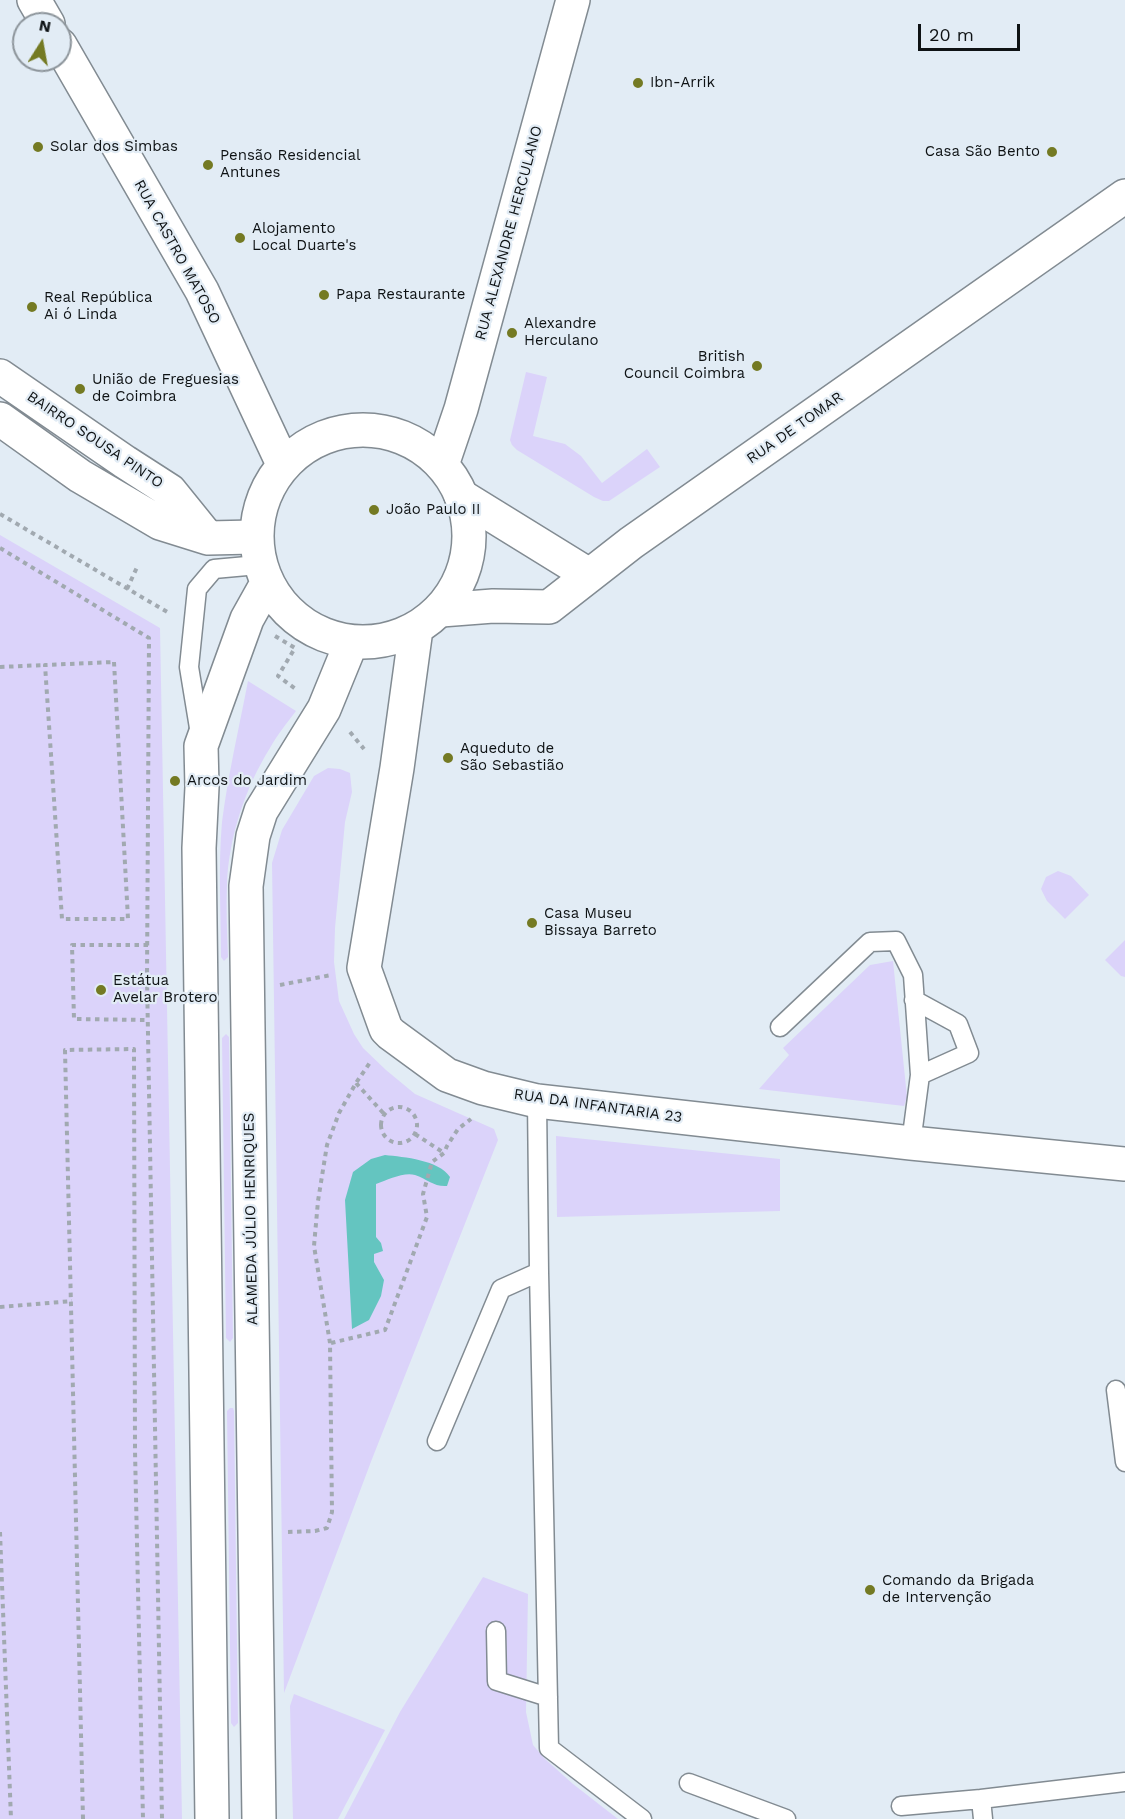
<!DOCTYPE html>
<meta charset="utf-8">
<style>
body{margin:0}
#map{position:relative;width:1125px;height:1819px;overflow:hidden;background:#e2ecf5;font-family:"Work Sans",sans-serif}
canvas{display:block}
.north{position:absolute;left:12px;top:12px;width:60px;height:60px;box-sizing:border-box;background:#e2ecf5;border:2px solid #8d959b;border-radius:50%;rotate:11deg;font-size:16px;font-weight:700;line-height:24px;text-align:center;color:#0e1214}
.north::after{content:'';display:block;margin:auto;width:21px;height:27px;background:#747a23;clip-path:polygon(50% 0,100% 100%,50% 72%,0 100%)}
.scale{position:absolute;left:918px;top:24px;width:102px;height:27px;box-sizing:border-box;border:3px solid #0e1214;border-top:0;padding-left:8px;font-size:18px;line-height:21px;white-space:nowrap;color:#0e1214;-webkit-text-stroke:4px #e2ecf5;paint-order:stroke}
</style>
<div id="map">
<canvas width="1125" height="1819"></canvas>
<div class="north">N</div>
<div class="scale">20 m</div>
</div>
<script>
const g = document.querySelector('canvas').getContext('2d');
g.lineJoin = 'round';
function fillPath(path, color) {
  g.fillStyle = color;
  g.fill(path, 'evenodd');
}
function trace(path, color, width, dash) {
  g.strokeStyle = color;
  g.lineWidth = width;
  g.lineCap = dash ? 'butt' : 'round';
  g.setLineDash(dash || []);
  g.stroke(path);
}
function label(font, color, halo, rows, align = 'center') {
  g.font = font + ' "Work Sans",sans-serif';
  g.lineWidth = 4.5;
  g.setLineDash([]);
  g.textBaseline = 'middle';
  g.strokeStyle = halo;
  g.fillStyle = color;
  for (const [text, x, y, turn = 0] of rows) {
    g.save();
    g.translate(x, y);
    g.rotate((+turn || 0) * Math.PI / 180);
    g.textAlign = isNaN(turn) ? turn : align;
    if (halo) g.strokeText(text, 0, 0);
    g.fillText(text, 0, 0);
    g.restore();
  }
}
const green = new Path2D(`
 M526,372L547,377L533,436L565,444L581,456L602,483L647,449L660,467L609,501H603L594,497L517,450L512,445L510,440Z
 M0,535L160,628L182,1819H0Z
 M248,681L296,711C287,723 277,735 270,748C245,788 229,837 227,883C226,908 227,933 228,957L224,961L221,957C221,912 218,867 222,822C228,775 239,728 248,681Z
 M328,768L340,769L350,773L352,792L345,822L335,928L334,962L339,1001L354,1034L363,1048L386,1070L415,1094L494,1129L498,1140L372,1459L284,1693L272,863L282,830L314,776Z
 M1058,871L1071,876L1089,895L1065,919L1047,901L1041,889L1046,877Z
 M1125,940V977L1121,976L1105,960Z
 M893,961L907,1097L904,1106L759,1089L789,1055L783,1048L870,965Z
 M226,1034L229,1037L233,1338L230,1342L226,1338L222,1038Z
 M556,1136L780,1159V1211L557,1217Z
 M230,1408H233L234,1411L238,1723L234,1727L231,1723L227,1411Z
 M483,1577L528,1594L526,1712L533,1745L545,1759L573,1784L618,1819H344L400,1712Z
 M294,1694L385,1730L338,1819H293L290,1706Z`);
const water = new Path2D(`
 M385,1155C404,1157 439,1160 450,1177L447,1186C434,1187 427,1179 415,1175C403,1172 388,1180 376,1184V1237L381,1243L383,1251L374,1254V1262L384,1280L381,1296L369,1320L352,1329L345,1200L353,1172L371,1159Z`);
const path = new Path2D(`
 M0,514L169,613
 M0,548L149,638L147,978L162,1819
 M127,589L138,565
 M275,636L295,648L278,676L297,690
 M114,662L128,919H62L45,665Z
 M0,667L45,665
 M350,732L364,749
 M148,945H72L74,1019L148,1020
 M147,978H167
 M280,985L331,975
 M356,1083L385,1115
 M381 1125a18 18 0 1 1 36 0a18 18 0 1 1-36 0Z
 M415,1134L444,1153
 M0,1307L72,1301
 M331,1343L385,1330L427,1217L423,1194L432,1162L444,1153L447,1146L458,1129L471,1119
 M0,1532L11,1819
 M288,1532L315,1531L327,1528L332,1512L330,1343L314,1246L318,1201L327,1145L339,1113L356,1083L371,1061
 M83,1819L65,1050L134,1049L135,1451L143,1819`);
const service = new Path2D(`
 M200,734L189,667L197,589L214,569L258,565
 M914,1000L958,1024L969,1053L920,1075
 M780,1027L870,942L896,941L913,975L920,1075L911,1143
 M537,1101L539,1272L549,1748L642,1819
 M1116,1390L1125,1462
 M437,1441L501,1289L539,1272
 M496,1631L497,1681L548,1697
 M689,1783L786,1819
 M901,1806L981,1799
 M983,1819L981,1799L1125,1782`);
const minor = new Path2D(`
 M0,376L125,462L170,491L208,538
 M0,419L80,476L160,523L208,538L254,537
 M461,496L589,575
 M441,610L493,606L549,607L631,543L1125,196`);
const secondary = new Path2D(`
 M34,0L48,24
 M60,45L202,291L283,464
 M257 536a106 106 0 1 1 212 0a106 106 0 1 1-212 0Z
 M442,465L461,409L573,0
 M416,629L397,768L364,968L386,1029L391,1034L447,1075L483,1088L537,1101L911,1143L1125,1164
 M212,1819L199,848L202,787L201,746L247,619L266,585
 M259,1819L246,886L253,836L261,811L324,709L351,643`);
const markers = [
 [638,83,6,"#747a23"],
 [38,147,6,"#747a23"],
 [1052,152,6,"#747a23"],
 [208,165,6,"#747a23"],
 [240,238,6,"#747a23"],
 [324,295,6,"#747a23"],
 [32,307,6,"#747a23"],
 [512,333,6,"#747a23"],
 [757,366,6,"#747a23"],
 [80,389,6,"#747a23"],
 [374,510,6,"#747a23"],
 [448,758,6,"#747a23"],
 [175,781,6,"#747a23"],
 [532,923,6,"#747a23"],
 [101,990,6,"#747a23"],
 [870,1590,6,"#747a23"]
];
const poiNames = [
 ["Ibn-Arrik",650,83],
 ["Solar dos Simbas",50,147],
 ["Casa São Bento",1040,152,"right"],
 ["Pensão Residencial",220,156],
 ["Antunes",220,173],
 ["Alojamento",252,229],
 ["Local Duarte's",252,246],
 ["Papa Restaurante",336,295],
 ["Real República",44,298],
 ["Ai ó Linda",44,315],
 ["Alexandre",524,324],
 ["Herculano",524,341],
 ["British",745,357,"right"],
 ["Council Coimbra",745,374,"right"],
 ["União de Freguesias",92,380],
 ["de Coimbra",92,397],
 ["João Paulo II",386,510],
 ["Aqueduto de",460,749],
 ["São Sebastião",460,766],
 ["Arcos do Jardim",187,781],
 ["Casa Museu",544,914],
 ["Bissaya Barreto",544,931],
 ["Estátua",113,981],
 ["Avelar Brotero",113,998],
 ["Comando da Brigada",882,1581],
 ["de Intervenção",882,1598]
];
const streetNames = [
 ["RUA ALEXANDRE HERCULANO",509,233,-75],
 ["RUA CASTRO MATOSO",177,252,61],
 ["RUA DE TOMAR",795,428,-35],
 ["BAIRRO SOUSA PINTO",95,440,34],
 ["RUA DA INFANTARIA 23",598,1106,8],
 ["ALAMEDA JÚLIO HENRIQUES",251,1219,-91]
];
fillPath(green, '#dbd3fa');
fillPath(water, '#64c5c0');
trace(service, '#828b92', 21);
trace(minor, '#828b92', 36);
trace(secondary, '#828b92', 36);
trace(path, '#a1a9b0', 4, [4.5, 4.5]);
trace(service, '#fff', 18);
trace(minor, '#fff', 33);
trace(secondary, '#fff', 33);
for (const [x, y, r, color] of markers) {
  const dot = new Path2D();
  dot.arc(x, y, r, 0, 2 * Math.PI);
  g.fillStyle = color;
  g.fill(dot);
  trace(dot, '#e2ecf5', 2);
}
label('15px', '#0e1214', '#e2ecf5', poiNames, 'left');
label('15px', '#0e1214', '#e2ecf5', streetNames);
</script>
